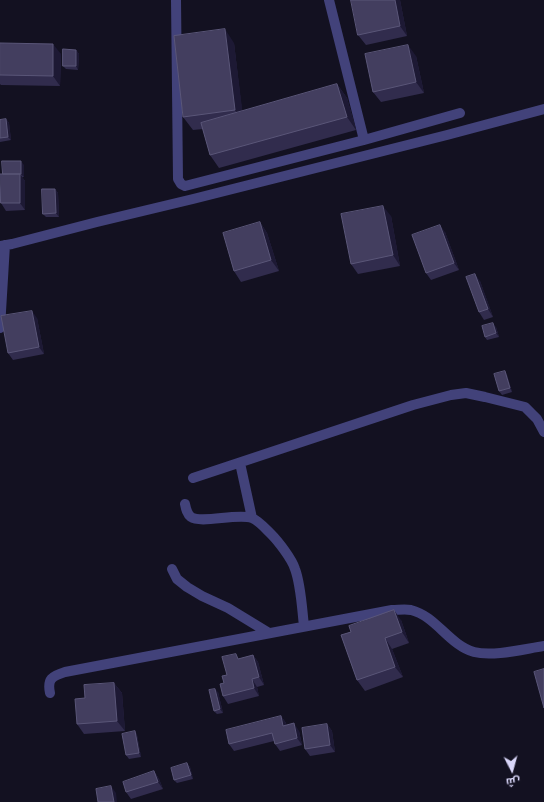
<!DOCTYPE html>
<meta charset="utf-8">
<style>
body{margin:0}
#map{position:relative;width:544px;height:802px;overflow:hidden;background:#131121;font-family:Inter,Cairo,sans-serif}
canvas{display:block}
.north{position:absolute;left:492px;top:750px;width:40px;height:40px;-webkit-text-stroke:3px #131121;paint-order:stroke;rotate:174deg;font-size:11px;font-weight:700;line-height:16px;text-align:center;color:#d9d6f9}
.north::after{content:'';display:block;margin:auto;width:14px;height:18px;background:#d9d6f9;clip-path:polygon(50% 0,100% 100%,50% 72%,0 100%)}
</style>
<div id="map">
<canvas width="544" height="802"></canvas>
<div class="north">ش</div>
</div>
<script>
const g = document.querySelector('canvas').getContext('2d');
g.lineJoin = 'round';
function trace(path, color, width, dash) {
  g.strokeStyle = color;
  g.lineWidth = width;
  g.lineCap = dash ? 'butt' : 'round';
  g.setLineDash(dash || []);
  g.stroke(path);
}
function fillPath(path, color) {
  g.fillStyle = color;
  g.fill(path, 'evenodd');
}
const minor = new Path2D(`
 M176,0L178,179L181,184L185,186L364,140L329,0
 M364,140L460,113
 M0,246L12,244L97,222L193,199L447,135L544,109
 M0,328L5,245
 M240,463L252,518
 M193,478L413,405L451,395L466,393L485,397L525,407L537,419L544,432
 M185,504C186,509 187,514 191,517C201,524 237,513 252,518C259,521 265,528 271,534C278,541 292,559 295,569C301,585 302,609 304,626
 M172,569L177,579L187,587L202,596L228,608L269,633
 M50,693C47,679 52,676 65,672L392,610C398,610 405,609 411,610C436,616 449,645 474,652C493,657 524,649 544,646`);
const wall = new Path2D(`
 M351,0H400L407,36L366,45L358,35Z
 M0,43L61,54L60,86L1,85L0,84Z
 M234,43L242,111L337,84L347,98L356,130L219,168L210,155L203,129L193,130L183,117Z
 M76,50L79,54L78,70L66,69L63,66Z
 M416,56L424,93L381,102L373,92Z
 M6,119L9,123L11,140L0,142V120Z
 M24,165V177H22L25,181V210L6,211L1,203H0V188V189L3,174Z
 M55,189L58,193L59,217H46L43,214Z
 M391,216L400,266L358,274L351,264Z
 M260,222L267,233L279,271L241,282L234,271Z
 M445,232L459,270L431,280L426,273Z
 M480,281L493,317L484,320L479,312Z
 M37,318L44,354L13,360L8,353Z
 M496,327L499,337L487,340L485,337Z
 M505,371L507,375L512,392L502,395L499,391Z
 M401,620L409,643L392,649L403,677L365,691L357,680L341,635Z
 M253,655L258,662L264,685L257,687L259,696L228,704L223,696L227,675L240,659Z
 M114,683L122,693L125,731L84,734L77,724L85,698Z
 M218,692L223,713L217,714L214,711Z
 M281,716L286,723V725L299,731L302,745L280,751L275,744L274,741L234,751L229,744Z
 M327,724L332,731L335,752L310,756L305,749Z
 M135,731L137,735L141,757L129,759L126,755Z
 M187,763L190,767L193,779L177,783L174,780Z
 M154,771L159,779L163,789L131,799L126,792Z`);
const shadedWall = new Path2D(`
 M395,0H400L407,36L400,26Z
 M225,29L234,43L244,124L235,110Z
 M53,44L61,54L60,86L53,76Z
 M408,45L416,56L424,93L416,82Z
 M76,50L79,54L78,70L76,66Z
 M337,84L347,98L356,130L347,117Z
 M6,119L9,123L11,140L8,137Z
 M21,161L24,165V177L21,174Z
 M20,174L25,181V210L20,203Z
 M55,189L58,193L59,217L56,213Z
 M383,206L391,216L400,266L393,255Z
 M260,222L267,233L279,271L271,260Z
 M440,225L445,232L459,270L454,263Z
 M475,274L480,281L493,317L488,309Z
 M32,311L37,318L44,354L39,347Z
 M493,323L496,327L499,337L496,333Z
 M505,371L507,375L512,392L510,388Z
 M394,610L401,620L409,643L402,632Z
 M385,638L392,649L403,677L395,667Z
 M253,655L258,662L264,685L259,677Z
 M252,679L257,687L259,696L254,688Z
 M114,683L122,693L125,731L117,721Z
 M215,689L218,692L223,713L220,709Z
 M281,716L286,723L288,733L283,726Z
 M294,723L299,731L302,745L297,738Z
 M327,724L332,731L335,752L330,745Z
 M135,731L137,735L141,757L139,753Z
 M187,763L190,767L193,779L191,775Z
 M154,771L159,779L163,789L158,782Z
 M111,786L116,793L117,802H114Z`);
const building = new Path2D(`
 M351,0H395L400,26L358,35Z
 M225,29L235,110L183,117L174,36Z
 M0,43L53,44V76L0,75Z
 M408,45L416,82L373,92L365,54Z
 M63,49L76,50V66H63Z
 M337,84L347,117L210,155L201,123Z
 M6,119L8,137L0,138V120Z
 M2,161H21V174H3Z
 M0,174H20V203H1Z
 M42,189H55L56,213L43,214Z
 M383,206L393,255L351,264L341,214Z
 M260,222L271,260L234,271L223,233Z
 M440,225L454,263L426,273L412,235Z
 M475,274L488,309L479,312L466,277Z
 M32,311L39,347L8,353L1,316Z
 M493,323L496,333L485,337L482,326Z
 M505,371L510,388L499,391L494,374Z
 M394,610L402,632L385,638L395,667L357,680L341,635L351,632L349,626Z
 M236,654L238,659L253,655L259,677L252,679L254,688L223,696L220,684L224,683L222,676L227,675L222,657Z
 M544,669V708L534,672Z
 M114,683L117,721L77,724L75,699L85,698L84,685Z
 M215,689L220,709L214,711L209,690Z
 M281,716L283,726L294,723L297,738L275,744L272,733L229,744L226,730Z
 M327,724L330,745L305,749L302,728Z
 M135,731L139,753L126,755L122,734Z
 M187,763L191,775L174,780L171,768Z
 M154,771L158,782L126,792L123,782Z
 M111,786L114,802H98L96,789Z`);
trace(minor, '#42427a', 10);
fillPath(wall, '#312c4d');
fillPath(shadedWall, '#1d1934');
fillPath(building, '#433e5f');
trace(building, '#5a5678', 1);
</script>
